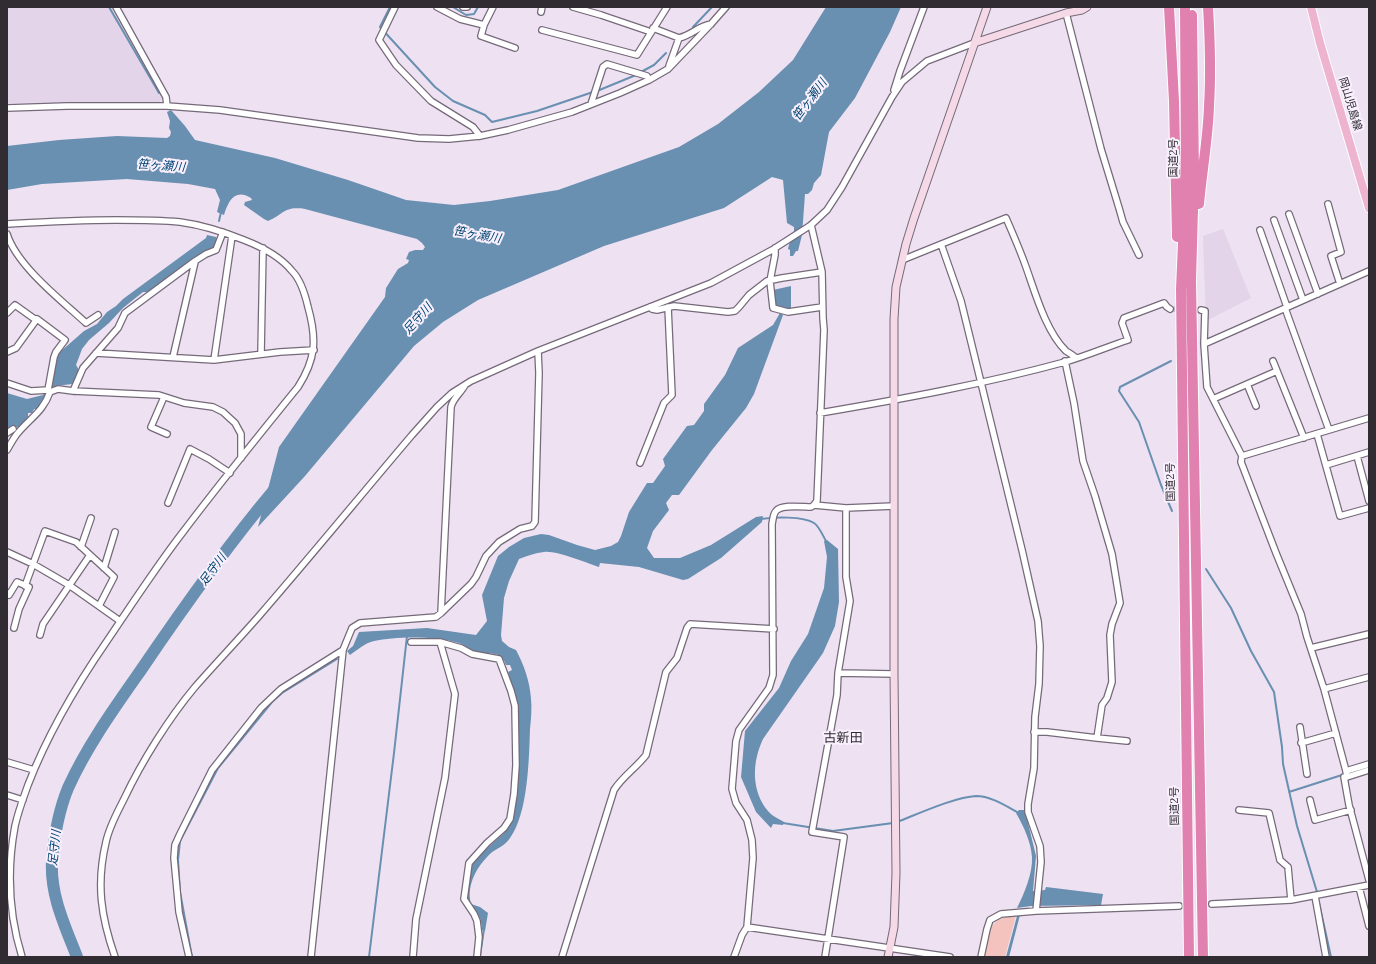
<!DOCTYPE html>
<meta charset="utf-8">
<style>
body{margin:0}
#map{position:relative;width:1376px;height:964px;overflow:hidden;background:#ede1f2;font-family:Lora,serif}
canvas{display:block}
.frame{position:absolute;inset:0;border:8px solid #302c32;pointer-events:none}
</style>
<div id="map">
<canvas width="1376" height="964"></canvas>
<div class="frame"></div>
</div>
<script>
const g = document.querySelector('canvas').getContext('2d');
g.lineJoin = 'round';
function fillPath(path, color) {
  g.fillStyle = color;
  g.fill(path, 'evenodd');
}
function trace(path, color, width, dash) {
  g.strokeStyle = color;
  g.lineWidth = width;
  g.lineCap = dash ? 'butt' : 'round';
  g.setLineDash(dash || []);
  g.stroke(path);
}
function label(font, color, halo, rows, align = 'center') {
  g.font = font + ' Lora,"Noto Sans JP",serif';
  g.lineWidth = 4;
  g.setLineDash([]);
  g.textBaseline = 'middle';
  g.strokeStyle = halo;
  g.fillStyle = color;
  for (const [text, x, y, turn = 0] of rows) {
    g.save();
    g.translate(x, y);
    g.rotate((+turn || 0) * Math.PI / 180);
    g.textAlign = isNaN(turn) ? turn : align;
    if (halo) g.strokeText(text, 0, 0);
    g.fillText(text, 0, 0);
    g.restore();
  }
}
const built = new Path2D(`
 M7,7H113L165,97L159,102H67L7,103Z
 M1223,229L1251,298L1206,321L1203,236Z`);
const green = new Path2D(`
 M1016,915L1005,957H985C990,932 986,919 1016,915Z`);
const water = new Path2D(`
 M826,7H901L890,32L855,98L829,132L821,175L814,183L812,190L808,194H805L802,235L798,251H796L793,256H790V250L788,249C789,242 795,234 794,227L787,223L783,180L772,177L724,208L604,246L478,300L443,322L414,346L305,476L258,527L279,447L385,297L386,288L398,269L408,263L409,260L406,259L409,252L415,250H423L425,247L422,243L417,239L305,209C283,206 285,214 268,221L264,219L244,205L245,202L252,200L251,198C235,188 228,201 224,215L217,212L220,200L215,189L188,184L127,179L42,184L7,190V146L59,140L117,136L167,138L170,136L171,132L169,128L170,121L167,112L171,110L185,126L195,140L275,158L348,180L406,200L454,205L490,201L558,190L679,147L718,124L759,92L793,60Z
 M207,235L216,237L218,240L215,248H213L205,251L148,292H143L123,308L109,323L89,340L82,349L76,365L79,370L75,381L72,384L56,386L52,388L39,409H34L32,413H28V419L19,427H12L7,431V393L27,399L43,395L51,386L57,358L60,352L84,331L97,324L107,312L116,306L123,299L206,238Z
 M791,286V308L785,309L775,306L773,290Z
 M780,313L783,315L754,394L746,408L712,450L679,495H672L666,503L669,510L653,531L647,548L654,558H680L711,545L756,517L763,516L762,522L721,558L688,579L683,580L639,567L600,563L599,567C587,563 555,550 544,552C535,553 527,556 519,559L509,581L504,598L501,635L502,641L509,647L516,650C524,665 530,682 531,699C532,708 531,719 530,729C529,760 528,813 510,838C505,846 497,848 491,853C477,866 466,885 471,904L480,907L488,913L485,931L482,930C481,912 477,914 466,902L472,862L504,833L514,816L516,798L518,714L517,701L508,672L512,670L510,665H506C500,648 489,656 475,652C470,650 465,645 459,643C436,636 397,636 374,641C365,643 357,650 350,655L347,651L353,646L359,632L427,628L476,635L487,621L482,595L498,556L509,547L524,538L541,534L549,535L577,545L595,550L611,546L618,542L621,536L629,512L647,483H653L665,466L663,459L687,426L694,425L704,411V404L725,375L738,348L773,325Z
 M827,540L838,549L839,602L835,626L823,653L763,739C752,762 751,791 768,811C772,816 779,819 784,822L783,825L773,824L771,828L756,812L741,777L745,731L779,688L791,661L808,634L824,588L827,557L824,541Z
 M1019,810H1027L1028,823L1036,856L1033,891L1045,890L1046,887L1103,894L1101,905L1031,906L1017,908C1024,894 1033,873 1032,857C1031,842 1024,827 1016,813Z
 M1020,915L1009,957H1006L1017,916Z`);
const stream = new Path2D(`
 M109,7L159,93
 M390,7L380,27L435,87L453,101L485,115L492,122L537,111L593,92
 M453,7L466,15L474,14L478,7
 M693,27L712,7
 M639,73L654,65L666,53
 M597,91L636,75
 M219,221L221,212
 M1226,337L1326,293
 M1171,361L1120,387L1119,391L1139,422L1161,485L1172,511
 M761,519C774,517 803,516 814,523C819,526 823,536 826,541
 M1206,569L1231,608L1251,651L1274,692L1282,747L1283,764L1297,826L1317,892
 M1352,772L1369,767
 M1289,792L1345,774
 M897,822C918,814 955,797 976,796C991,796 1006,806 1019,813
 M783,823L833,831L893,823
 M1319,903L1331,957
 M480,956L484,929
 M192,957L180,892L178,860L180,841L218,768L272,702L282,693L337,659
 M369,957L394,753L407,636`);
const river = new Path2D(`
 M77,957C65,926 50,895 52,861C54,838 59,810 68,788C87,746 115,707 141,670C183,608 226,547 274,490`);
const streetTunnel = new Path2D(`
 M1170,309L1201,310
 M1179,906L1212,904`);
const street = new Path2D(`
 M116,7L166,97L167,106
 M395,7L379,40L396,65L431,101L473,127L480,136
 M437,7L460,19L484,25L493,7
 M463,7H467
 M573,7L601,15L651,32
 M541,12L542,7
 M1066,13L1101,149L1119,208L1123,222L1139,255
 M484,25L481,36L515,48
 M653,28L679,38
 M542,30L637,55L667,7
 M669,66L679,38C692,35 698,26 711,24
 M894,90L900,71L924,7
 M591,104L603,67L607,64L647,76L649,80
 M7,108L67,106H167L220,110L418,138L449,139L480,136L508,130L572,112L620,93L649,80L668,69L711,24L726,7
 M1328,204L1341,252L1331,256L1340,284
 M1289,214L1318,294
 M1274,220L1303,300
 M7,224C43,222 80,220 116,220C137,220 159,220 180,222C202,225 224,232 244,240C262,247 280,256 292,271C301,280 305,294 308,307C317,339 316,359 298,387C259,435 220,483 183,532C156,567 132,604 107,641C76,686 48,733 28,785C23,799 18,812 15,826C7,869 9,915 22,957
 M1260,230L1287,307
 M7,234C17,266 61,300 86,323L98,315
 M941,244L961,301L1022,550L1038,621L1040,646L1039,684L1035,717L1034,768L1028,804V812L1040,846L1041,862L1036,911
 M775,248V255L770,281L773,308L788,312L822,307
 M902,260L1006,218C1013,234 1020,250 1026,267C1035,292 1046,332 1066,351C1069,353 1073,355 1076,358
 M650,307L652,309L657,310L674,306L728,312L735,311L739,307L749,295L767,281L782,278L822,272
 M1285,308L1329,430
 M1201,310L1205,311L1204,344L1207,387L1242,456L1241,462L1276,553L1301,614L1307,637L1324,689L1346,771L1347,777H1344L1349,805L1369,880
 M7,313L15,305L36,320
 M1204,344L1369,271
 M7,352L16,348L37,319L65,340L56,352L54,357L48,390
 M96,353L214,360L280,352L314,350
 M261,354L263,248
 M173,357L195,262
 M214,360L232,236
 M1273,361L1304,438
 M7,383L31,391L48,390L50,392
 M1247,384L1256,406
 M73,391L83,368L118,328L125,313L195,261L206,254L216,250L223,232
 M164,397L151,427L167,434
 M1213,399L1277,371
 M820,413C902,399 984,384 1065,362C1086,356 1107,347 1128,340L1122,323L1124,318L1164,303L1167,307L1170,309
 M7,433L13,429
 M1317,434L1340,516L1369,508
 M7,450C10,445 13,439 17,434C30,418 43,412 50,392L58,389L73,391L159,395L184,403L213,407L223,412L235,423L241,434V458
 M1242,456L1369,418
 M1357,456L1369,501
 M640,463L664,403L672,395L668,307
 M1326,465L1369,452
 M168,503L190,449L209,459L230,473
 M814,505L846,508L894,506
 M81,547L91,518
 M7,552L33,564L69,585L120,621
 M104,568L115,532
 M25,586L45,531L76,542L114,577L99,606
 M7,593L9,595L17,582L29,587L19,609L14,628
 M441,613L451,407C453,398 461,393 465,385
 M40,635L43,624L90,555
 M411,642H440L461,648L472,654L499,659L511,691L515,706L516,765L514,794L510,819L504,828L487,843L469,863L464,899L474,914L477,921L479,937L477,957
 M1311,648L1369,634
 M838,673L894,674
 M1324,689L1369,677
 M1300,727L1307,774
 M1034,732H1047L1097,738L1102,705L1107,698L1112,682L1110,635L1112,624L1120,603L1112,554L1095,496L1083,461L1074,403L1065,361
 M1097,738L1127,741
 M1301,743L1336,733
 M7,762L34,770
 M1346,771L1369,764
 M1347,777L1369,770
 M7,795L23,800
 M1310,800L1315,820L1351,810
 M1239,810L1269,813L1280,860L1288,867L1291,900
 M1359,887L1369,926
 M1315,896L1326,957
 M1212,904L1291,900L1369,885
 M747,927L950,957
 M115,957C101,917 96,884 106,842C109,827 117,813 124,799C142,761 169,718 195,687C216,663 238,640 259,616C311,556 361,495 412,435L437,407L452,393L471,381L538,351L711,283L772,250L811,225L827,210L842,187L892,97L902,82L927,61L974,43
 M189,957L179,912L174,858L175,845L180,834L212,770L261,708L281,689L343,650
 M311,957L343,650L352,628L360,623L436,617L441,613L471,584L476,577L486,556L499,542L520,529L532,526L535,522L539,373L538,351
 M413,957L416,919L445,778L455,694L440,642
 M562,957L614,790C623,776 636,768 646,755L666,672L677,658L687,628L690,624L774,629
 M734,957L742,935L747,927L753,858L752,840L747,820L736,803L732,789L736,741L739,730L769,688L773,675L772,524C773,520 773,514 776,511C781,504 803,507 811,507L814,505L817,501L824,330L823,318L822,272L811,225
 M825,957L844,837L812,832L837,695L838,673L850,601L846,577V508
 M981,957L987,929L990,920L1001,914L1036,911L1179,906`);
const secondary = new Path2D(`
 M974,43L1066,13L1082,10L1087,7
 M888,957L894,927L896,873L894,674V319L896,287L906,244L914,218L987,7`);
const primary = new Path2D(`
 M1311,7L1320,43L1369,208`);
const highway = new Path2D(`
 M1169,7L1174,101L1177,237
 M1185,7L1186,175L1181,289L1189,957
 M1192,15L1194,174L1191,281L1203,957
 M1199,204C1202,171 1208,138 1209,106C1211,73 1210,40 1208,7`);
const streetNames = [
 ["岡山児島線",1350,104,73],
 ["国道2号",1174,158,-90],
 ["国道2号",1171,482,-91],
 ["国道2号",1175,806,-91]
];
const waterNames = [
 ["笹ヶ瀬川",810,100,-53],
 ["笹ヶ瀬川",161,166,4],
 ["笹ヶ瀬川",477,235,10],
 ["足守川",418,319,-48],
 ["足守川",213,570,-53],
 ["足守川",55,848,-84]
];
const quarterNames = [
 ["古新田",843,738]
];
fillPath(built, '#e3d4ea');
fillPath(green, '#f4c3bd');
fillPath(water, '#698fb1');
trace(stream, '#698fb1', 2);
trace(river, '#698fb1', 12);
trace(streetTunnel, '#c7bdcc', 5.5, [5.5, 3]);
trace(street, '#756a79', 8);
trace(secondary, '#756a79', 9);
trace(primary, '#fff', 10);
trace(highway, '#fff', 12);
trace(street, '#fff', 5.5);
trace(secondary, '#f6d9e7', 7);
trace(primary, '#edb3cf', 8);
trace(highway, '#e181af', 10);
label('11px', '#302c32', '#f9f0fd', streetNames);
label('italic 12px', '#004572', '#f9f0fd', waterNames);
label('13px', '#302c32', '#f9f0fd', quarterNames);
</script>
